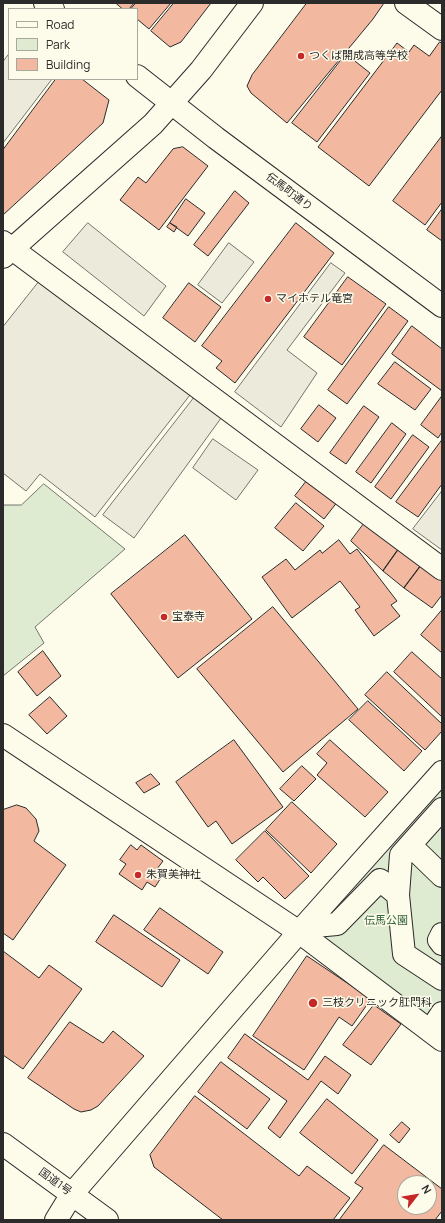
<!DOCTYPE html>
<meta charset="utf-8">
<style>
body{margin:0}
#map{position:relative;width:445px;height:1223px;overflow:hidden;background:#fdfbea;font-family:Manrope,sans-serif}
canvas{display:block}
.frame{position:absolute;inset:0;border:4px solid #2b2b2b;pointer-events:none}
.legend{position:absolute;left:8px;top:8px;width:130px;height:72px;box-sizing:border-box;background:#fdfbea;border:1px solid #a9a89e;margin:0;padding:5px 7px;list-style:none;font-size:12px;color:#2b2b2b}
.legend li{display:flex;align-items:center;gap:8px;height:20px}
.legend b{width:20px;border:1px solid #a9a89e}
.north{position:absolute;left:397px;top:1175px;width:40px;height:40px;box-sizing:border-box;background:#fdfbea;border:1px solid #a9a89e;border-radius:50%;rotate:59deg;font-size:11px;font-weight:700;line-height:16px;text-align:center;color:#2b2b2b}
.north::after{content:'';display:block;margin:auto;width:14px;height:18px;background:#c62828;clip-path:polygon(50% 0,100% 100%,50% 72%,0 100%)}
</style>
<div id="map">
<canvas width="445" height="1223"></canvas>
<div class="frame"></div>
<ul class="legend">
<li><b style="height:5px;background:#fdfbea"></b>Road</li>
<li><b style="height:11px;background:#deebd1"></b>Park</li>
<li><b style="height:11px;background:#f2b8a0"></b>Building</li>
</ul>
<div class="north">N</div>
</div>
<script>
const g = document.querySelector('canvas').getContext('2d');
g.lineJoin = 'round';
function fillPath(path, color) {
  g.fillStyle = color;
  g.fill(path, 'evenodd');
}
function trace(path, color, width, dash) {
  g.strokeStyle = color;
  g.lineWidth = width;
  g.lineCap = dash ? 'butt' : 'round';
  g.setLineDash(dash || []);
  g.stroke(path);
}
function label(font, color, halo, rows, align = 'center') {
  g.font = font + ' Manrope,"Noto Sans JP",sans-serif';
  g.lineWidth = 3;
  g.setLineDash([]);
  g.textBaseline = 'middle';
  g.strokeStyle = halo;
  g.fillStyle = color;
  for (const [text, x, y, turn = 0] of rows) {
    g.save();
    g.translate(x, y);
    g.rotate((+turn || 0) * Math.PI / 180);
    g.textAlign = isNaN(turn) ? turn : align;
    if (halo) g.strokeText(text, 0, 0);
    g.fillText(text, 0, 0);
    g.restore();
  }
}
const green = new Path2D(`
 M44,484L125,549L35,627L44,643L3,676V505H21Z
 M442,781V1026L299,932Z`);
const parking = new Path2D(`
 M9,54V79H52L3,143V62Z
 M88,223L166,286L144,316L63,252Z
 M229,243L254,262L222,303L198,285Z
 M331,263L345,273L287,350L317,373L281,427L235,392Z
 M42,278L190,395L95,517L40,474L26,491L3,473V327Z
 M197,394L224,414L134,538L103,515Z
 M213,439L258,470L236,500L193,468Z
 M442,491V550L413,529Z`);
const building = new Path2D(`
 M116,3H134L129,9H123Z
 M136,3H171L149,29L137,19V9H131Z
 M174,3H211L181,42L170,47L151,31Z
 M307,3H384L373,19L287,123L251,93L247,86L252,75Z
 M440,42L442,44V90L369,186L318,147L397,43L409,52L414,45L429,56Z
 M346,54L370,73L317,142L292,123Z
 M56,79H82L109,100L103,123L3,215V150Z
 M442,136V202L425,225L393,201Z
 M183,147L208,166L159,230L120,200L138,177L146,183L173,149Z
 M235,191L249,203L208,256L194,245Z
 M186,199L205,213L188,236L170,223Z
 M442,209V241L427,230Z
 M170,223L177,227L174,232L167,227Z
 M296,223L334,253L235,383L216,368L222,361L202,346Z
 M348,277L386,304L342,365L304,337Z
 M189,283L221,307L195,342L163,318Z
 M389,307L408,321L347,404L328,390Z
 M412,326L442,349V391L392,354Z
 M395,362L431,389L415,410L378,384Z
 M442,396V432L438,438L421,425Z
 M319,405L336,418L318,442L301,429Z
 M364,406L379,417L346,464L330,453Z
 M392,423L406,434L371,483L356,472Z
 M413,435L429,447L391,499L375,487Z
 M442,440V484L418,517L396,502Z
 M309,478L338,501L324,519L295,496Z
 M296,503L324,526L303,551L275,528Z
 M366,521L400,547L383,571L351,541Z
 M185,535L252,619L178,678L111,594Z
 M339,540L350,554L357,549L397,601L391,605L400,616L374,636L355,610L360,607L340,581L292,618L262,577L286,559L295,570L320,550L322,553Z
 M400,547L422,564L404,588L383,571Z
 M422,564L442,579V595L432,608L404,588Z
 M273,607L358,709L283,772L197,669Z
 M442,610V653L421,635Z
 M43,651L61,676L37,696L18,672Z
 M412,652L442,679V717L394,672Z
 M387,672L442,724V731L425,750L365,695Z
 M50,697L67,716L47,734L29,715Z
 M368,701L422,751L404,771L349,720Z
 M234,740L283,807L232,844L216,821L208,827L176,782Z
 M330,740L388,792L365,817L317,775L327,763L317,754Z
 M302,766L316,779L294,801L280,789Z
 M151,774L160,784L144,793L136,783Z
 M292,802L337,844L311,873L266,830Z
 M17,805L26,808L36,819L39,831L34,841L66,865L13,940L3,933V810Z
 M265,831L309,876L285,899L263,877L258,882L236,860Z
 M131,845L137,850L141,845L163,861L157,869L164,873L155,887L147,882L142,890L119,874L126,864L120,860Z
 M160,908L223,952L208,974L144,930Z
 M114,915L180,960L162,987L96,942Z
 M3,951L39,978L49,965L82,989L23,1069L3,1055Z
 M307,956L371,999L352,1026L339,1017L304,1070L253,1036Z
 M374,1005L401,1024L371,1065L343,1045Z
 M70,1022L103,1043L113,1031L144,1056L98,1106L91,1110L81,1112L74,1109L28,1078Z
 M245,1034L308,1080L325,1056L351,1075L338,1094L321,1081L280,1138L268,1128L287,1101L228,1058Z
 M221,1062L270,1099L247,1129L198,1092Z
 M195,1096L299,1176L307,1166L350,1198L333,1220H223L154,1167L150,1155Z
 M327,1099L378,1140L352,1174L300,1133Z
 M402,1122L410,1129L399,1143L390,1135Z
 M384,1145L442,1189V1211L435,1220H339L363,1188L355,1183ZM405,1183H429V1207H405Z`);
const street = new Path2D(`
 M406,3L442,29
 M3,242L442,569
 M3,735L299,932L442,1040
 M442,809L401,855L398,895L404,954L442,979
 M410,845L442,876
 M304,927L337,924L380,880L398,895
 M442,934L439,940L442,944
 M430,1031L442,1013`);
const secondary = new Path2D(`
 M45,3L53,9
 M137,76L216,138L442,306
 M3,257L153,124L201,70L252,3
 M56,1220L72,1194L299,932L442,772`);
const highway = new Path2D(`
 M3,1144L107,1220`);
const markers = [
 [301,56,4,"#c62828"],
 [268,299,4,"#c62828"],
 [164,617,4,"#c62828"],
 [138,875,4,"#c62828"],
 [313,1003,5,"#c62828"]
];
const poiNames = [
 ["つくば開成高等学校",309,56],
 ["マイホテル竜宮",276,299],
 ["宝泰寺",172,617],
 ["朱賀美神社",146,875],
 ["三枝クリニック肛門科",322,1003]
];
const streetNames = [
 ["伝馬町通り",289,192,37],
 ["国道1号",55,1182,36]
];
const parkNames = [
 ["伝馬公園",386,921]
];
fillPath(green, '#deebd1');
trace(green, '#74746e', 1);
fillPath(parking, '#eceadb');
trace(parking, '#74746e', 1);
fillPath(building, '#f2b8a0');
trace(building, '#2b2b2b', 1);
trace(street, '#2b2b2b', 24);
trace(secondary, '#2b2b2b', 24);
trace(highway, '#2b2b2b', 24);
trace(street, '#fdfbea', 22);
trace(secondary, '#fdfbea', 22);
trace(highway, '#fdfbea', 22);
for (const [x, y, r, color] of markers) {
  const dot = new Path2D();
  dot.arc(x, y, r, 0, 2 * Math.PI);
  g.fillStyle = color;
  g.fill(dot);
  trace(dot, '#fdfbea', 1.5);
}
label('11px', '#2b2b2b', '#fdfbea', poiNames, 'left');
label('11px', '#2b2b2b', '#fdfbea', streetNames);
label('11px', '#34623c', '#fdfbea', parkNames);
</script>
